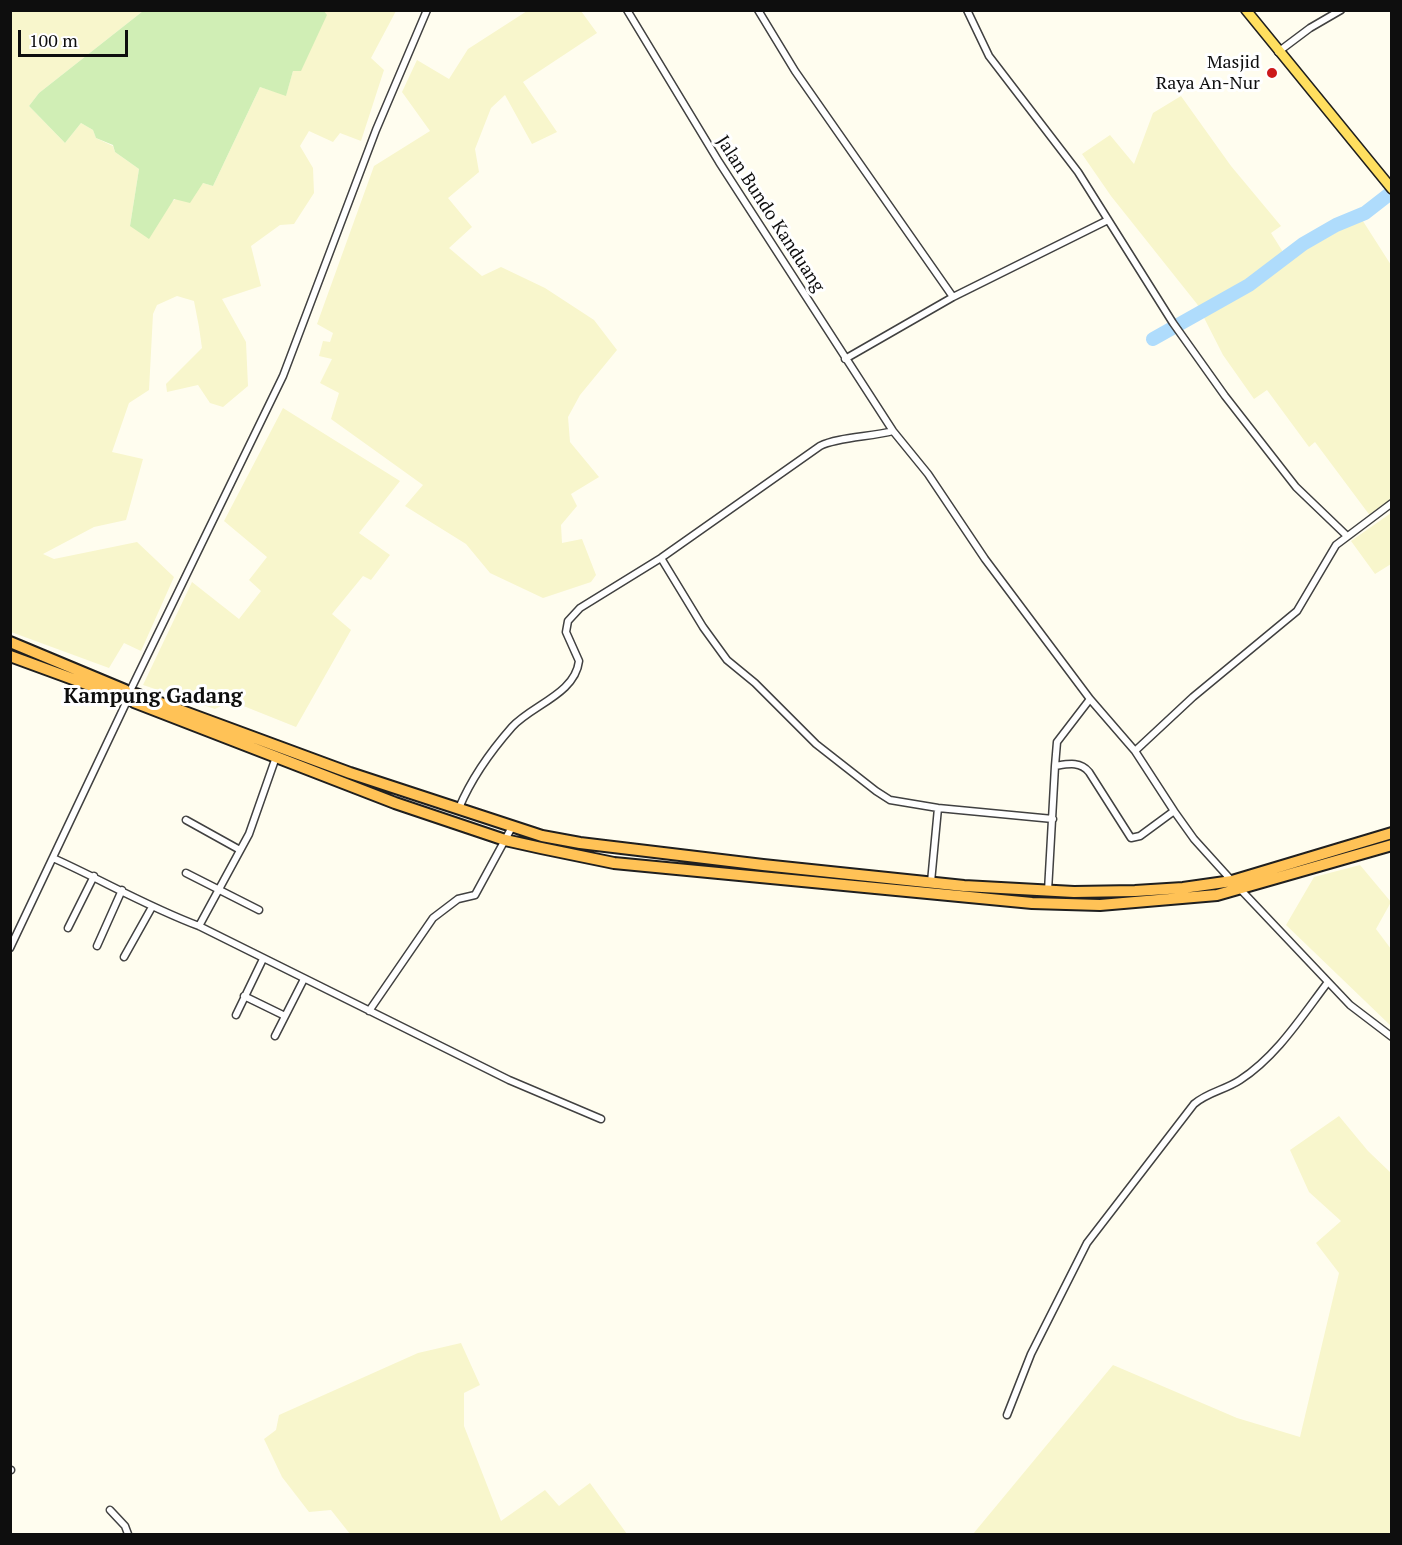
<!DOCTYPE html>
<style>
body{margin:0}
#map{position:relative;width:1402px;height:1545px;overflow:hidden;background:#fffdef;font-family:"PT Serif",serif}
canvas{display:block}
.frame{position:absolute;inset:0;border:12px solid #0e0e0e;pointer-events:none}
.scale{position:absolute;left:18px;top:30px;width:110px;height:27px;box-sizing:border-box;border:3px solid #0e0e0e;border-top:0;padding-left:8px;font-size:18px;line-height:21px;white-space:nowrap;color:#0e0e0e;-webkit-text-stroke:4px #fff;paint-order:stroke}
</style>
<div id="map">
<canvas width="1402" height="1545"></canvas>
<div class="frame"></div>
<div class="scale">100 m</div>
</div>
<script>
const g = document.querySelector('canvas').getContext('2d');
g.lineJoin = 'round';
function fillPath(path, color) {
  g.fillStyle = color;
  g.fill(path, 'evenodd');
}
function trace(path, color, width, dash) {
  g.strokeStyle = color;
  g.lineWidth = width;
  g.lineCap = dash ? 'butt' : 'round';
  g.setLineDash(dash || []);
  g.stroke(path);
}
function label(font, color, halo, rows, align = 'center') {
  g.font = font + ' "PT Serif",serif';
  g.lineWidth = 6;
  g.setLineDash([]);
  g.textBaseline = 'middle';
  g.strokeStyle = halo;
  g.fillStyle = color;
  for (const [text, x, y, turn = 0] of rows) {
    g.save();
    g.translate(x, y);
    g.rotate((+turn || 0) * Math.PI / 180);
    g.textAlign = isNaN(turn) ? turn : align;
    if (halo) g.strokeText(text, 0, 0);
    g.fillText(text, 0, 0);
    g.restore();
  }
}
const farmland = new Path2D(`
 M10,11H143L39,93L29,106L65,143L81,123L93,130L96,138L113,146L115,152L139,169L130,226L203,183L213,186L260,87L286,95L293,71L301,70L326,15L324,11H396L371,58L384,70L361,141L340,133L333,142L309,131L300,146L313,168L314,193L294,224L280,225L251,246L261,286L222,299L246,342L248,386L223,407L210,403L198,385L167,392L166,384L202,348L199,327L194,301L177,296L157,305L153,314L149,390L129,403L112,452L143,459L126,520L94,527L43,554L54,559L137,542L174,577L141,651L124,643L109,668L11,632Z
 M527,11H581L597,33L523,82L557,132L532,144L505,95L491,108L475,149L479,172L448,198L472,227L449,248L482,276L501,267L545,288L594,320L617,350L580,395L568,417L570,442L599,477L571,494L577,506L561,525L562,543L582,539L596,575L591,582L543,598L490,573L466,544L405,506L423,485L331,419L339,393L320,383L332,359L319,356L323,341L330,342L333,333L317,324L374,166L430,131L402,92L417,60L449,79L468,49Z
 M1181,96L1231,166L1281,226L1271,233L1288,260L1361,218L1391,265V502L1371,517L1315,442L1309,447L1267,390L1254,399L1223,355L1197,304L1111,196L1082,154L1110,135L1134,164L1153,113Z
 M283,408L400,481L359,533L390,555L371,580L363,576L332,614L351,630L296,727L231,701L215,709L143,685L192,582L239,619L261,591L249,580L267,557L224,521Z
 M1391,513V564L1375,574L1351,541Z
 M1360,865L1391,902L1376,929L1391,949V1026L1286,925L1314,877Z
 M1339,1116L1368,1151L1391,1173V1534H973L1113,1365L1237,1418L1300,1437L1339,1273L1316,1243L1341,1221L1309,1192L1290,1150Z
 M461,1343L480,1385L464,1393V1426L501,1521L545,1490L559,1506L590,1483L627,1534H350L331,1510L309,1512L282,1477L264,1439L276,1430L279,1415L418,1353Z`);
const green = new Path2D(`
 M324,11L327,15L301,71H293L286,96L260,87L213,186L203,183L190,203L174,199L149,239L130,226L139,169L115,152L113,145L96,138L93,130L81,123L65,143L29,106L39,93L143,11Z`);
const river = new Path2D(`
 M1153,339L1249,285L1303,244L1336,225L1365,213L1392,192`);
const minor = new Path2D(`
 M627,10L719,162L893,431L928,474L985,559L1090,699L1135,751
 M758,10L795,71L953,297
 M967,10L989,56L1078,172L1173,323L1225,396L1296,487L1346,535
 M1278,52L1310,28L1341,10
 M845,359L953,297L1108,220
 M661,558L703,627L727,660L755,683L816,744L876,791L890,800L938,808L1053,819
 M131,689L283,376L376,130L427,10
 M1055,766L1057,742L1090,699
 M459,808C472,777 490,752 512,727C532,705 575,694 579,661L566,632L568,621L580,608L661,558L820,446C838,437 871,437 893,431
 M1174,811L1135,751L1193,697L1297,611L1336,545L1392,503
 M186,820L240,850
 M53,858C102,880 148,907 199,926L509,1080L601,1119
 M186,873L259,910
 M931,882L938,808
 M1241,890L1350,1005L1392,1037
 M1048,891L1055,766C1068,764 1080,761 1089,772L1131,838L1140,836L1174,811L1194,839L1232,881
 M199,926L249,834L276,757
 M68,928L94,876
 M97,946L122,890
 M10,948L126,703
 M124,957L152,907
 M244,996L285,1016
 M369,1011L433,918L458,899L475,895L512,827
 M236,1015L263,959
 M275,1036L304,979
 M1007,1415L1031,1354L1087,1243L1194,1104C1208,1092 1225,1090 1240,1080C1277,1056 1302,1016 1328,982
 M10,1470H11
 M110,1510L125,1526L128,1534`);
const primary = new Path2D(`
 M1246,10L1392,189`);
const trunk = new Path2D(`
 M10,642L125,690
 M10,656L122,697
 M136,694L350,773L542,836L580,843L763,865L964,886L1074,892L1135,891L1183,888L1232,881L1392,833
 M134,702L395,803L505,840L541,848L614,863L1032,903L1100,905L1217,895L1392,845`);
const markers = [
 [1272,73,6,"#cc191a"]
];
const poiNames = [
 ["Masjid",1260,63],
 ["Raya An-Nur",1260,84]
];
const streetNames = [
 ["Jalan Bundo Kanduang",770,214,57]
];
const quarterNames = [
 ["Kampung Gadang",153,697]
];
fillPath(farmland, '#f8f6cc');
fillPath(green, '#d0eeb5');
trace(river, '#afdcfc', 14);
trace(minor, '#414141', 9);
trace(primary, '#1f1f1f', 12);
trace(trunk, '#1f1f1f', 14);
trace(minor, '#fff', 6);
trace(primary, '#ffdf5f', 9);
trace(trunk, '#ffc256', 10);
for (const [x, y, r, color] of markers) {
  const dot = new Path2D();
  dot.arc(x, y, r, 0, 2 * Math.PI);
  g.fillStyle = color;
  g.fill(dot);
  trace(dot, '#fff', 2);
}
label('18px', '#0e0e0e', '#fff', poiNames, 'right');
label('18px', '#0e0e0e', '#fff', streetNames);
label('bold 21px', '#0e0e0e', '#fff', quarterNames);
</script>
